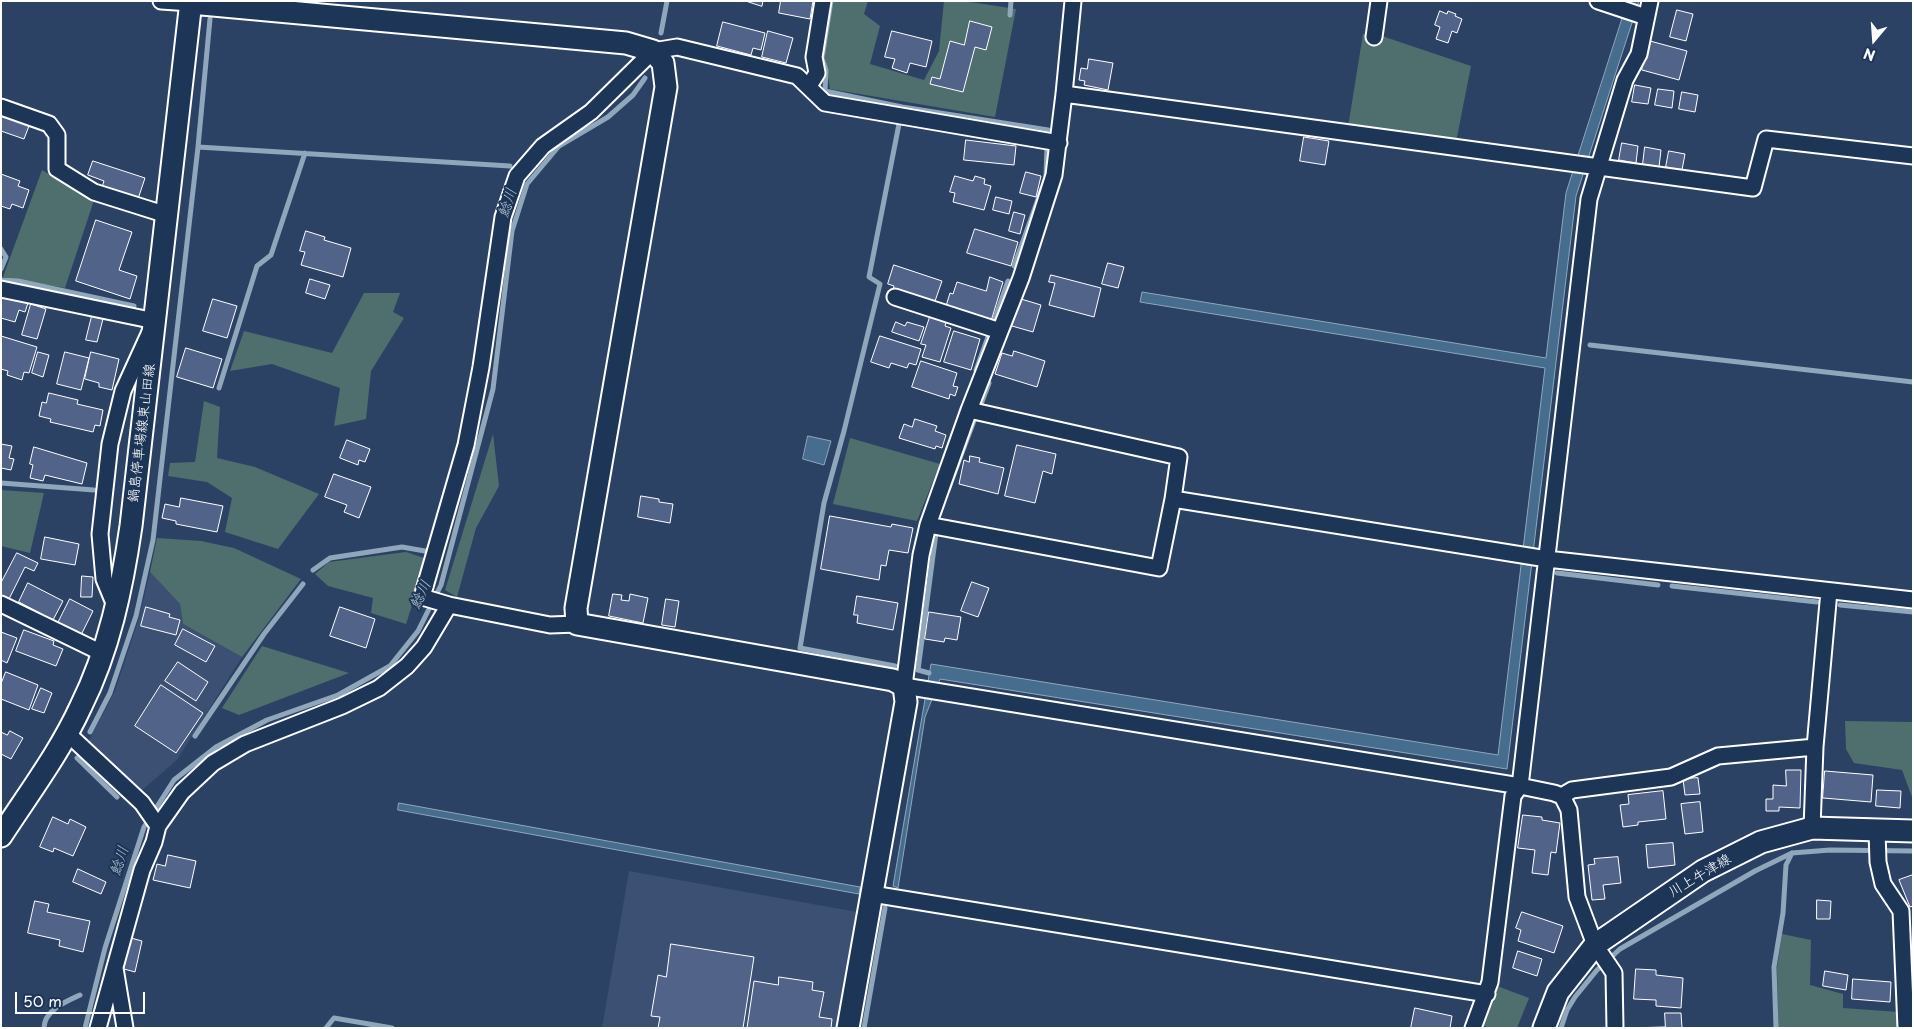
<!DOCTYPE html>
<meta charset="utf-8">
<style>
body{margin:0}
#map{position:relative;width:1914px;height:1029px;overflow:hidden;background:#2c4265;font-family:"Playpen Sans",sans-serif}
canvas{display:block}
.frame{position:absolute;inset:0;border:2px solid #fff;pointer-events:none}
.north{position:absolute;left:1849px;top:15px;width:50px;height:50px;-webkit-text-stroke:4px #1d3557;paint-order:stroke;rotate:198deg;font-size:14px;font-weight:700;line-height:20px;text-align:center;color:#fff}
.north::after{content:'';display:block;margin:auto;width:18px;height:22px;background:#fff;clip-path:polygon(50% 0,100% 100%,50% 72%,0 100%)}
.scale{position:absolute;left:15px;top:992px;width:130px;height:22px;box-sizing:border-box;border:2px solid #fff;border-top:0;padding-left:6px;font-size:15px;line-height:18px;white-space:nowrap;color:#fff;-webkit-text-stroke:4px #1d3557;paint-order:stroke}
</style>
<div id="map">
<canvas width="1914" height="1029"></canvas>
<div class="frame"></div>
<div class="north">N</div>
<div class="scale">50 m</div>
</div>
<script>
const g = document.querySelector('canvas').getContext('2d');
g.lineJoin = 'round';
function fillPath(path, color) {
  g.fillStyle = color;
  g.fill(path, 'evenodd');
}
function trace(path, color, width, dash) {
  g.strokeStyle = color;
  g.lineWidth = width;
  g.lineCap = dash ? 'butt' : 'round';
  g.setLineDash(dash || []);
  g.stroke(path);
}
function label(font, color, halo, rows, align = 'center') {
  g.font = font + ' "Playpen Sans","Klee One",sans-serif';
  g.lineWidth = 4;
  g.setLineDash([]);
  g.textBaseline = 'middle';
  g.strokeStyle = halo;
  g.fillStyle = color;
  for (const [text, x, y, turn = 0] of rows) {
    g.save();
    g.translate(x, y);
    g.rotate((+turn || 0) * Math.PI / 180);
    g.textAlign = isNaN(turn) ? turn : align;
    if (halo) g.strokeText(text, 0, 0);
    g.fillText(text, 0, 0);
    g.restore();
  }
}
const built = new Path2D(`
 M150,572L180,604L183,624L242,657L177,760L141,791L88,742L115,691L139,618Z
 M629,871L857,912L836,1028H602Z`);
const green = new Path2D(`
 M833,1H868L864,14L880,26L870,64L924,80L939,51L944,1H964L1016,9L995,117L830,89L824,52Z
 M1363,34L1382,36L1471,66L1456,142L1348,127Z
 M42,170L94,200L65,288L3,277Z
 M364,293H400L393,312L404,318L371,371L366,419L334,426L340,388L272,364L230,371L244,331L332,353Z
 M204,401L220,407L217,458L255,467L319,494L278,549L225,532L232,498L207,482L168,476L170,463L195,462Z
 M493,434L499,486L476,528L457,597L445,590Z
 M850,438L940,464L917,521L833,504Z
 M1,490L44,493L30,553L1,546Z
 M157,538L201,541L234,548L301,579L242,657L183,624L180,604L150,572Z
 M406,552L427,559L406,624L371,613L373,598L328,586L315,574L329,562Z
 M262,646L349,673L239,715L222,708Z
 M1845,721L1913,722V800L1902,770L1854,763L1846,749Z
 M1782,934L1811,940L1810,985L1843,994V1008L1899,1012V1028H1778L1777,968Z
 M1497,986L1529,998L1517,1028H1489L1482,1025Z`);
const water = new Path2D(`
 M1628,1H1639L1576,196L1507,769L940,679L925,717L898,888L893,886L931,664L1498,755L1545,368L1140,302L1142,292L1546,358L1566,193Z
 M808,436L831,441L824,465L803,459Z
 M399,803L860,887L859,894L398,810Z`);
const stream = new Path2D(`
 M831,1L822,58L826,70L825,91L902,107L1048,130
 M1010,15L1011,1
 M661,33L667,1
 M198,147L510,166
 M1,249L6,257L1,269
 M1014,266L1046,177L1047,147
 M1,280L18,281L134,306
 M994,321L1008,281
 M1590,345L1913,382
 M976,370L989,334
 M219,388L257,266L271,255L305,153
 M981,404L989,383
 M1,483L94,490
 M948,490L975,418
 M313,570L330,558L402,547L425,551
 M1557,573L1658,585
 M1672,586L1817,602
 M1840,605L1913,612
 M895,666L800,648L824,503L844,431L880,284L869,277L899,124
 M929,673L918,670L936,533
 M90,732L110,693L136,616L153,540L198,147L210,19
 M195,736L264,634L303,584
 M77,758L117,797
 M44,1028C44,1010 67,1001 80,995
 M85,1028L105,948L144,827L174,780L216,747L267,720L338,695L390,666L418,631L441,585L493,389L512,231L527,184L559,146L608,117L633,95L645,78
 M326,1028L334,1018L392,1028
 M864,1028L885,908
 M1561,1028L1567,1010L1575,997L1597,970L1620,949L1755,871L1792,853L1830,850L1913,851
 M1776,1028L1774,967L1783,913L1786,865L1792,853`);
const building = new Path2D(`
 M746,1H763L762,6Z
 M781,1H813L810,19L779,13Z
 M1677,10L1693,14L1686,41L1670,37Z
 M1440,11L1447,14L1448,11L1456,14L1455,16L1462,19L1457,33L1452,31L1448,43L1436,39L1440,27L1435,25Z
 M970,21L992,27L986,50L975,47L963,92L930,84L932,77L940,79L950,41L964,45Z
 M723,22L765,33L761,50L753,48L751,55L717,46Z
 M768,31L793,38L786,63L762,57Z
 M892,31L932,41L926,67L910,63L907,73L892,68L895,59L885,57Z
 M1650,41L1687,51L1679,80L1642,70Z
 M1089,59L1113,63L1108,90L1084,85L1085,81L1079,80L1081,68L1087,69Z
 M1635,85L1651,88L1648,104L1632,102Z
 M1658,89L1674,91L1672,108L1655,105Z
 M1682,92L1698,95L1695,112L1679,109Z
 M1,116L29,126L24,139L1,131Z
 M1304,137L1329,141L1325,165L1300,161Z
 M966,140L1016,146L1014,165L964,160Z
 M1622,143L1638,146L1636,163L1619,160Z
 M1645,147L1661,150L1659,167L1643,164Z
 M1669,151L1685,154L1682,170L1666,167Z
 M93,161L145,178L138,199L102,187L104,181L88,175Z
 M1026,172L1041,176L1036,197L1020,193Z
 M1,174L20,181L18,186L29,190L23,208L12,204L10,209L1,206Z
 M955,176L973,181L975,176L985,179L984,184L991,186L984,210L953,202L955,193L950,192Z
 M996,197L1012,201L1009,214L993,210Z
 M1014,212L1025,215L1020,234L1009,231Z
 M96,220L132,232L119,270L137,276L130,299L76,281Z
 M975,229L1018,242L1011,266L967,253Z
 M306,231L325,237L324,240L351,248L343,277L301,265L305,252L300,251Z
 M1108,263L1124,267L1118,288L1102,284Z
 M894,265L942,281L934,304L893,290L894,286L888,284Z
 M1051,275L1101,288L1094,317L1049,305L1055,283L1049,282Z
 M990,277L1003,282L991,321L946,306L950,293L953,294L957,282L986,291Z
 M310,279L330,285L325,299L306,293Z
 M3,296L28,303L25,312L19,310L15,322L1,318V302Z
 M213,299L237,306L227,338L203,331Z
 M1021,299L1041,305L1033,332L1012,326Z
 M31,304L46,309L37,339L22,335Z
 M92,316L103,319L97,342L86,340Z
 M930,317L946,322L945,326L951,328L940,362L922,357L926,345L921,344Z
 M896,322L905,326L907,322L924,327L919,341L892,332Z
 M954,331L980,339L971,370L944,362Z
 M1,336L37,347L29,373L24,372L22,380L7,375L8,371L1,369Z
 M880,336L921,349L916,365L909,363L907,368L891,363L889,368L871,362Z
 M186,348L222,359L213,388L177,377Z
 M1014,351L1045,361L1037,387L995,374L1002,353L1012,356Z
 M38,352L49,355L43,377L32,373Z
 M65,352L89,358L81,390L57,384Z
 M91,352L119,359L112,390L99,387V383L85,379Z
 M921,361L957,373L953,386L958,387L955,396L950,394L949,399L912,387Z
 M49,393L78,400L77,404L103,410L100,426L95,425L93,432L50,422L51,419L39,416L42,402L46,403Z
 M915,419L937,426L935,431L946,435L942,448L936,446L935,449L899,438L904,424L912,427Z
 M347,440L370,449L365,462L359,460L358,465L340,458Z
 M1,444L12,446L9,458L14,459L11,470L1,468Z
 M1017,445L1056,454L1052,474L1043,471L1035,503L1005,496Z
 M34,447L87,463L82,484L45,475L43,481L30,478L33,465L30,464Z
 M970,456L980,458L979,462L1004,468L998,494L959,484L964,460L969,462Z
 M334,474L371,487L359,518L344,512L347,505L325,497Z
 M641,496L659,499V502L673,504L670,523L638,517Z
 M181,498L223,506L217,532L176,524V521L162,518L165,504L179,507Z
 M830,516L891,527L892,524L913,528L908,553L889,550L886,566L881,565L879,580L821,569Z
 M45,537L79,544L75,565L41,559Z
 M17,553L38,563L34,571L25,567L9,599L1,595V583Z
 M82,576L93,577L92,597H81Z
 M972,582L989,588L978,617L961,611Z
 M28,583L63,601L53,620L19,602Z
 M613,594L622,595L621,600L629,601L630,594L648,598L643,623L609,616Z
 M857,596L898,603L893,630L857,623L858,615H854Z
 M70,599L93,611L81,635L58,623Z
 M666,599L679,601L675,627L662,625Z
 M146,607L170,614L169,617L180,620L176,635L141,626Z
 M340,607L375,619L366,648L330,636Z
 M929,612L961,617L957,640L945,638L944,642L925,639Z
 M183,629L215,646L206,662L175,645Z
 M24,630L54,641L53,645L63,649L56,666L16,651Z
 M1,632L17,638L7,663L1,660Z
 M178,662L208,682L196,701L165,681Z
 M6,672L38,685L29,710L1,699V684Z
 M161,685L203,713L176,753L135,726Z
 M41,688L52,693L44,713L32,709Z
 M10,731L23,738L11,759L1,754V732L7,735Z
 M1786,770H1801L1800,808L1779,807V811H1766V799H1773V785L1786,786Z
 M1825,771L1873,775L1871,802L1823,798Z
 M1698,778L1700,794L1685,795L1683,779Z
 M1877,790L1901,791L1900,808L1876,806Z
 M1663,791L1666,819L1638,822V825L1623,827L1620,805L1629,804L1628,795Z
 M1700,802L1703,832L1685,834L1681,804Z
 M1523,815L1542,817V820L1560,823L1556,853L1551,852L1548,875L1532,873L1535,850L1518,848Z
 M53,817L68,824L70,819L86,827L73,856L54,848L53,852L40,847Z
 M1673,843L1675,865L1648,868L1646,845Z
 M168,855L196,861L190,888L153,880L157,864L165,866Z
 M1618,857L1621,883L1603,885L1605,899L1592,900L1588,865L1595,864L1594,859Z
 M78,869L106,882L101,894L73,882Z
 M1913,875V906L1910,907L1899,880Z
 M1817,900L1831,901L1830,919H1817Z
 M35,901L49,904L47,912L90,921L83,952L59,946L60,940L28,933Z
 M1522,912L1563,926L1554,953L1518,941L1521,930L1516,928Z
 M131,938L142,941L135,972L124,969Z
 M671,944L754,957L743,1028H658L660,1017L651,1016L658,975L666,977Z
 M1518,951L1542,959L1537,976L1513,968Z
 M1636,969L1656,970V975L1683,978L1681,1008L1656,1006V1000L1634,999Z
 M1825,971L1848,975L1846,990L1823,986Z
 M779,977L813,982L812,990L824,992L819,1017L832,1019L831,1028H747L754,981L778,985Z
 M1853,979L1891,982L1890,1002L1852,999Z
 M1415,1008L1452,1016L1450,1028H1411Z
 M1665,1013H1681L1682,1028H1627L1665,1027Z`);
const street = new Path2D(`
 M161,1L191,3
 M1073,1L1064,94L1054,175L1021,278L969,410L928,525L921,555L904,686L1520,786L1554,793L1562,796L1569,810L1577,897L1595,945L1614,973L1615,1028
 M1598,1L1646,17
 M1374,37L1379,1
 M809,86L817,73L814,57L823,1
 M1064,94L1753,188L1766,139L1913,156
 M1,107L49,124L57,135V169L94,192L167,215
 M1,289L155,321L123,391L110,444L100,534L104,579L116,608
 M895,297L1000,331
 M969,410L1179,457L1173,499L1547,559L1913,600
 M928,525L1159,568L1173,499
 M1,604L102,653
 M577,624L550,625L449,605L422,597L466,445L481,367L503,217L517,176L543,146L591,112L653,51L677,47L797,76L825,103L1059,143
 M67,733L142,803L158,826
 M1562,796L1572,790L1671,777L1718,756L1815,747
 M1812,828L1815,747L1829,591
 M1877,831L1878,862L1883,884L1901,911L1906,1028
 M872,894L1487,994
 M115,968L125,1028
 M98,1028L142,870L154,842L158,826L182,792L213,763L245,744L342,706L379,688L407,666L424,647L449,605
 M1473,1028L1490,982L1513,796L1520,786L1589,199L1625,80L1639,54L1650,1`);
const secondary = new Path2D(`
 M191,3L626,43L653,51L663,63L666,87L576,608L577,624L893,680L904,686L906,702L848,1028
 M1,836C29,793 60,752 81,706C109,650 122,588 131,526L191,1
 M1544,1028L1558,992L1595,945L1703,871L1761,842L1812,828L1913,831`);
const streetNames = [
 ["鍋島停車場線東山田線",142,433,-83],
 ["川上牛津線",1700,876,-31]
];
const waterNames = [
 ["鯰川",508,203,-72],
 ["鯰川",421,595,-65],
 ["鯰川",120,861,-72]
];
fillPath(built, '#3b5073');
fillPath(green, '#4f6e6e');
fillPath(water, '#466d8e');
trace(water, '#90a7bb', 1);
trace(stream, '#90a7bb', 5);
fillPath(building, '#526389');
trace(building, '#fff', 1);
trace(street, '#fff', 19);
trace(secondary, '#fff', 25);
trace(street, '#1d3557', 15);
trace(secondary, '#1d3557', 21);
label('14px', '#fff', '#1d3557', streetNames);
label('italic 15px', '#b5c5d2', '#1d3557', waterNames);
</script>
